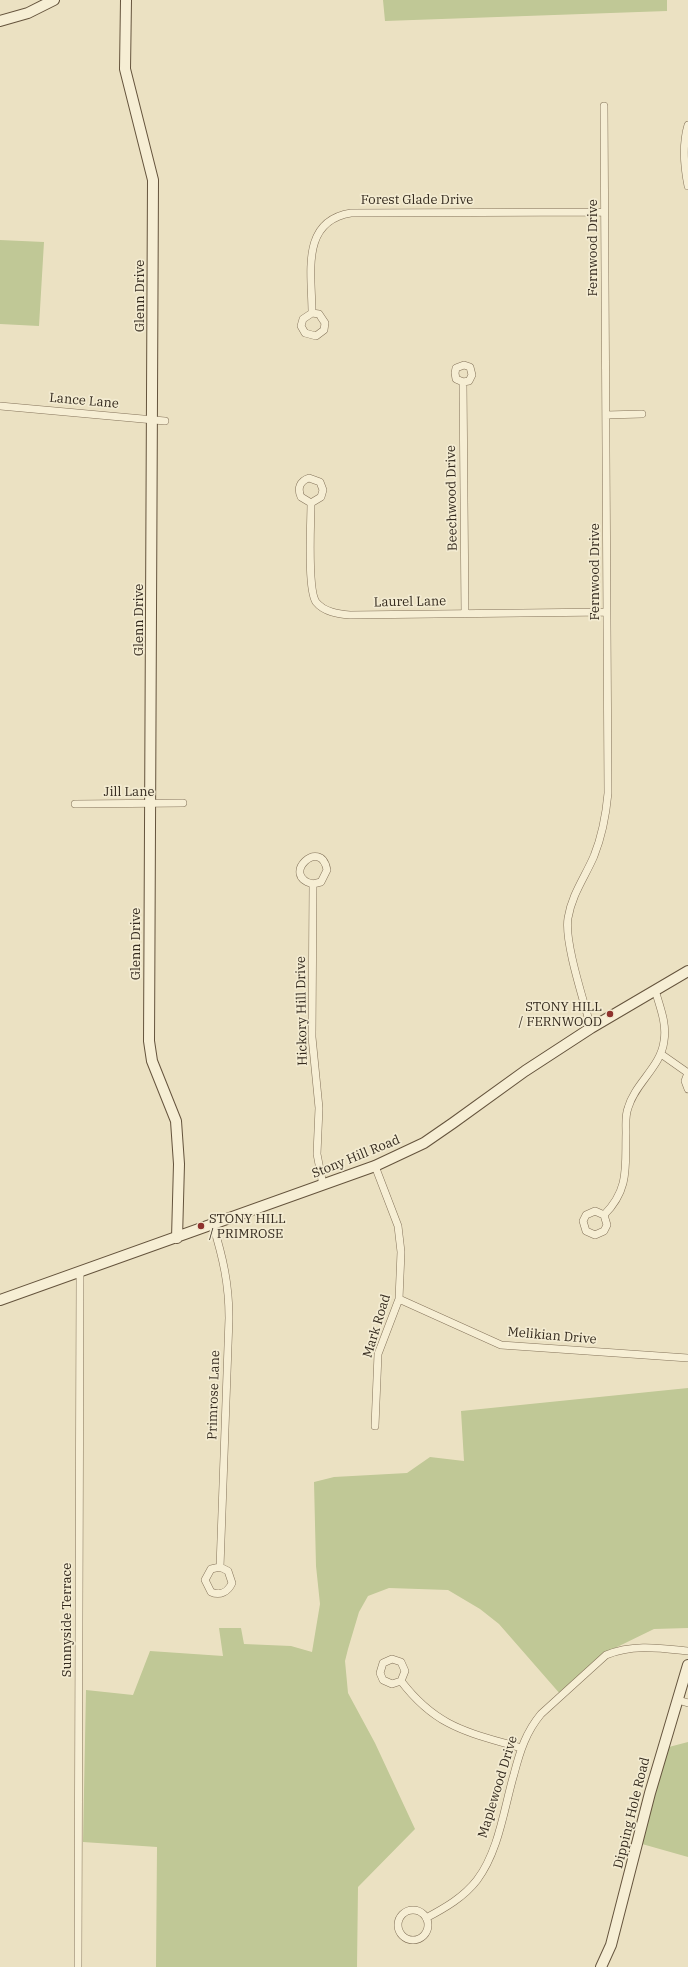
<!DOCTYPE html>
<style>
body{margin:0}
canvas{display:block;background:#ebe1c2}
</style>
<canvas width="688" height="1967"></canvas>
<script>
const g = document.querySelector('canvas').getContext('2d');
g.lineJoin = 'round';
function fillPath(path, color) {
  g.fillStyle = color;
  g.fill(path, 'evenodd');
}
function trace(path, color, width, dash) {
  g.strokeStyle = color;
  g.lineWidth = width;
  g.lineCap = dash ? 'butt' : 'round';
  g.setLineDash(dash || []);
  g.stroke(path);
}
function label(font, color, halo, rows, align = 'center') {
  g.font = font + ' "IBM Plex Serif",serif';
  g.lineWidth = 3.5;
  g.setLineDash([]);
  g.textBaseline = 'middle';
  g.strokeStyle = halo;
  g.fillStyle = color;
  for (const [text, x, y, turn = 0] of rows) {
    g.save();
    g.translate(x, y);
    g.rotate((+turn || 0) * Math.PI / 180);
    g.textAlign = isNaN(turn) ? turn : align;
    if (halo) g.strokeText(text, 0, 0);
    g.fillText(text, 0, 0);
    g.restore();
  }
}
const green = new Path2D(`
 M383,0H667V11L385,21Z
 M0,240L44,242L39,326L0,324Z
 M688,1388V1628L654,1629L615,1648L561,1695L499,1624L480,1609L448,1590L389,1588L368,1596L359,1612L348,1649L345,1661L348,1693L375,1743L415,1829L358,1887L357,1967H156L157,1847L83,1842L86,1690L133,1695L150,1651L223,1656L219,1628H241L244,1644L291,1646L312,1652L320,1604L316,1566L314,1482L334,1477L407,1473L430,1457L464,1461L461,1411Z
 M688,1742V1857L635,1842L665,1748Z`);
const street = new Path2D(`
 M688,125C682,145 684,166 688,186
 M312,313L319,314L325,323L324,330L316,336L305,333L301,326L303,319L312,313C312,274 300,221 351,213L604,212
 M463,382L469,381L472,375L470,367L464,365L456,368L455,373L456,379L463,382L465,614
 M0,406L165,421
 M606,415L642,414
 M311,503L321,497L323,490L320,482L309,478C300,481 297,488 301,497L311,503C311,522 307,589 316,602C324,612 338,614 350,615L607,612
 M75,804L183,803
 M313,884L321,882L327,870C321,836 279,876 313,884L312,1037L319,1108L317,1154L323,1185
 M591,1028C584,1001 564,942 568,918C572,894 585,877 594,856C602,836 606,815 608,793L604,106
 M661,1054L688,1073
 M688,1073L685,1081L688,1089
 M375,1166L398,1226L401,1252L399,1299L378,1354L375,1426
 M604,1215L607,1225L604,1231L595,1235L586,1231L583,1221L586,1215L595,1211L604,1215C630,1189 625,1166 626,1133C626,1124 625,1116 628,1108C635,1083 661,1067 664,1041C667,1024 660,1007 655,990
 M213,1225C223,1258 229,1284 229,1318L220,1567L211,1569L205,1580L211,1592C220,1596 228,1592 232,1583L228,1571L220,1567
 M399,1299L501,1345L688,1358
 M401,1681L405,1671L401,1662L392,1659L383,1663L380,1673L383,1680L392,1684L401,1681C437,1728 468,1732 521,1748
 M678,1700L688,1703
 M398 1925a15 15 0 1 1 30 0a15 15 0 1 1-30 0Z
 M426,1918C445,1908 464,1897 477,1880C499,1851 504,1808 514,1774C520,1751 526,1732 541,1714L606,1655C633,1644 659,1648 688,1651
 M78,1967L80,1273`);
const secondary = new Path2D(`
 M126,0L125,69L153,180L149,1041L152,1061L176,1121L179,1164L177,1238
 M0,21L28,13L54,0
 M0,1300L375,1166L424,1143L453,1123L525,1071L591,1028L688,971
 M601,1967L611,1945L650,1793L688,1665`);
const markers = [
 [610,1014,4,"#8f332e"],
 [201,1226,4,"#8f332e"]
];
const streetNames = [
 ["Forest Glade Drive",417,200],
 ["Fernwood Drive",593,248,-90],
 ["Glenn Drive",140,296,-90],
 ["Lance Lane",84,401,5],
 ["Beechwood Drive",452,498,-91],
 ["Fernwood Drive",595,572,-90],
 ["Laurel Lane",410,602,-1],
 ["Glenn Drive",139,620,-90],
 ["Jill Lane",129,792],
 ["Glenn Drive",136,944,-90],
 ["Hickory Hill Drive",302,1011,-91],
 ["Stony Hill Road",356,1157,-22],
 ["Mark Road",377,1326,-73],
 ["Melikian Drive",552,1336,5],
 ["Primrose Lane",214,1395,-88],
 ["Sunnyside Terrace",67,1620,-90],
 ["Maplewood Drive",498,1787,-73],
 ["Dipping Hole Road",632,1813,-76]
];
const poiNames = [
 ["STONY HILL",602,1007],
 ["/ FERNWOOD",602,1022],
 ["STONY HILL",209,1219,"left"],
 ["/ PRIMROSE",209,1234,"left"]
];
fillPath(green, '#c0c896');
trace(street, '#84735a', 8);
trace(secondary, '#65543d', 12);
trace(street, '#f6eed4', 7);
trace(secondary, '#f6eed4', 10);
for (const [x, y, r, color] of markers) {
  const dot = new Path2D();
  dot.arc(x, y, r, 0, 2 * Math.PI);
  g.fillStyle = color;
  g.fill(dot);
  trace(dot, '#f3ebd1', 1.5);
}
label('13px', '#342a1e', '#f3ebd1', streetNames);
label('13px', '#342a1e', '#f3ebd1', poiNames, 'right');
</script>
